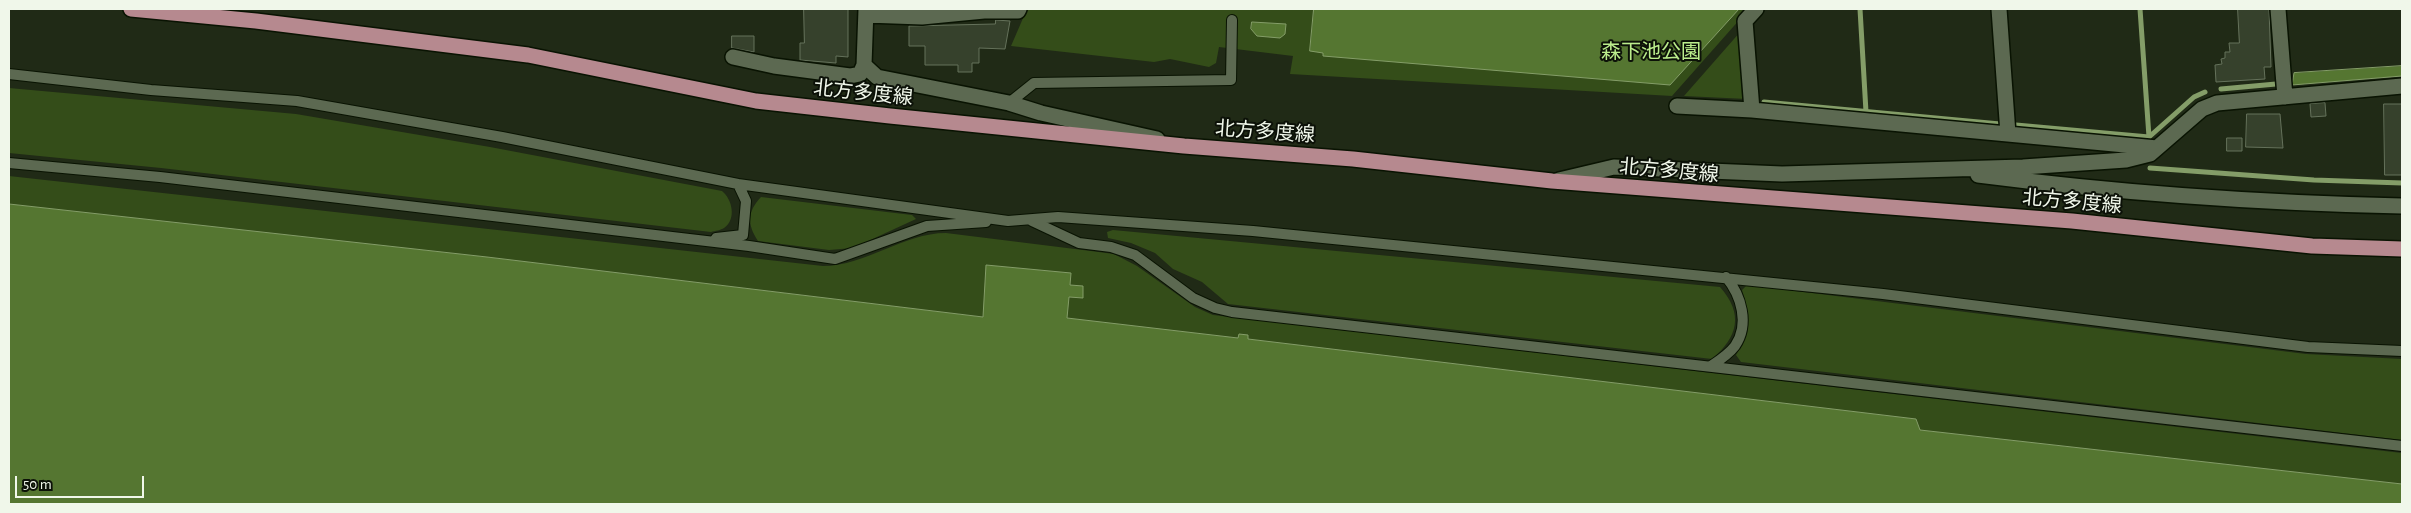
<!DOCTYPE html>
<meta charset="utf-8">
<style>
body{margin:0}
#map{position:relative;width:2411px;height:513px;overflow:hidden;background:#202a16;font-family:"Alegreya Sans",sans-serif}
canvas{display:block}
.frame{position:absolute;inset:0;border:10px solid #f0f7ea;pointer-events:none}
.scale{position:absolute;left:15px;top:476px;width:129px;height:22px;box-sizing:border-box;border:2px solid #f0f7ea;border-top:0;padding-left:6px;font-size:15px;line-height:18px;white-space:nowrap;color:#f0f7ea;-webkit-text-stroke:4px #0c1108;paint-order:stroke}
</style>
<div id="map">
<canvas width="2411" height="513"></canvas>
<div class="frame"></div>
<div class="scale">50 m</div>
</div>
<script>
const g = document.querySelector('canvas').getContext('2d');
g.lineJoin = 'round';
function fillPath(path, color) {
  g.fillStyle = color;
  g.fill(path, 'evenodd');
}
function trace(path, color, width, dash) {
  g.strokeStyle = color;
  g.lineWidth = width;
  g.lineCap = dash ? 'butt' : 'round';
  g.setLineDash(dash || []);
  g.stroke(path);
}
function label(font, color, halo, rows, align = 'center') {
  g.font = font + ' "Alegreya Sans","Noto Sans JP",sans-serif';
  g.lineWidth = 4;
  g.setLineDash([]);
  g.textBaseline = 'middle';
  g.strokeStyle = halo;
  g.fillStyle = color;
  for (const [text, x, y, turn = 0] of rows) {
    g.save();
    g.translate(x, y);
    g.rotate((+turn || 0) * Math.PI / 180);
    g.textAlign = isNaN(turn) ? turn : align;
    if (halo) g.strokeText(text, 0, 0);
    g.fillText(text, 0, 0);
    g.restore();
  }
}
const green = new Path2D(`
 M1027,9H1749L1672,96L1290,74L1293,56L1219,47L1216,63L1209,67L1170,59L1154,62L1011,46Z
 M1741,31L1747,99L1684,96Z
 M9,88L296,114L490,147L722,191C732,199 737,219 724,228C721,230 715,231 711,232L161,168L9,153Z
 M9,176L823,266C866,266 903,233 946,233L1091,251L1114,254L1137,266L1195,307L1213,315L2402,453V484L1920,430L1916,419L1248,339V335L1238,338L1066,318L1068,297L1082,298L1070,285L1071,273L986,265L984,317L487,257L9,204Z
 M761,197L912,215L916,219L853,248L829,250L758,241C747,224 747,212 761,197Z
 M1113,230L1720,287C1744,314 1738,337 1712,359L1228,304L1202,282L1173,269L1155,253L1131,243L1108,238L1107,232Z
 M1747,285L2306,354L2402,359V440L1741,362L1736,355C1750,334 1750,314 1742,290Z`);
const water = new Path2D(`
 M1314,9H1739L1670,85L1323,56V53L1310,51Z
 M1252,22L1286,24L1285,34L1280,38L1257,36L1251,29Z
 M2402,66V76L2292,85L2294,73Z
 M9,204L487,257L983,317L986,265L1071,273L1070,285L1083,286V298L1069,297L1067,318L1238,338L1239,334L1248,335V339L1916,419L1920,430L2402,484V504H9Z`);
const stream = new Path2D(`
 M1860,9L1866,112
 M2140,9L2149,137
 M2221,89L2276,84
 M1764,102L2000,124
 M2016,125L2149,137L2194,97L2205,92
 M2150,168L2314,180L2402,183`);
const building = new Path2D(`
 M804,9H848V57L836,56V63L800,60V43H804Z
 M2238,9H2269L2271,67H2264L2265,79L2216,82L2215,65L2222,64L2221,59L2225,58V52H2230L2229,43H2239Z
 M996,20L1010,21L1005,49L979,48V63H972V72H958V65H925V46H909V26L995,24Z
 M732,36H754V52L732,48Z
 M2325,103L2326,116L2311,117L2310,104Z
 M2384,104H2402V175H2385Z
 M2247,114H2280L2283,148L2246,147Z
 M2227,138H2242V151H2227Z`);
const lane = new Path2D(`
 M9,74L151,90L297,101L502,137L738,184L746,201L743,235L716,238
 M1009,103L1034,83L1231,80L1232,20
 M9,163L160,177L749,246L835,259L927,226L986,222
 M738,184L1008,221L1058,217L1253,231L1883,294L2308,347L2402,351
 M1032,221L1079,243L1111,247L1135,255L1193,298L1215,308L1232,312L2402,446
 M1711,366C1720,360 1729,354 1735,346C1750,324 1741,295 1726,277`);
const street = new Path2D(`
 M866,9L864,65L877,77L1009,103L1041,113L1157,139
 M1999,9L2008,134
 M2278,9L2285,97
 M866,15L922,17L984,11H1018L1019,9
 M733,57L774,66L850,76L860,74L864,65
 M1677,106L1752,110L2157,148
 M1752,110L1745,21L1756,9
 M1978,175C2118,193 2261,203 2402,206
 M1559,180L1614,167L1782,174L2023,167L2126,160L2150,154L2202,109L2217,103L2402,86`);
const primary = new Path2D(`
 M131,9L256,21L528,55L756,101L890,116L1184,146L1353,159L1552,181L2072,221L2312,246L2402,249`);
const parkNames = [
 ["森下池公園",1651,52]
];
const streetNames = [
 ["北方多度線",863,93,6],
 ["北方多度線",1265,132,4],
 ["北方多度線",1669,171,5],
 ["北方多度線",2072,202,5]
];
fillPath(green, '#344d19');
fillPath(water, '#557631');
trace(water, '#849d68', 1);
trace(stream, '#849d68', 5);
fillPath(building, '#36412c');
trace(building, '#65725b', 1);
trace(lane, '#091302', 12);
trace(street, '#091302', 18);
trace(primary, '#091302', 18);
trace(lane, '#5c6951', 10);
trace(street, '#5c6951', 15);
trace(primary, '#b6898f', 15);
label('20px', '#bbed8c', '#0c1108', parkNames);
label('20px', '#f0f7ea', '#0c1108', streetNames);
</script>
